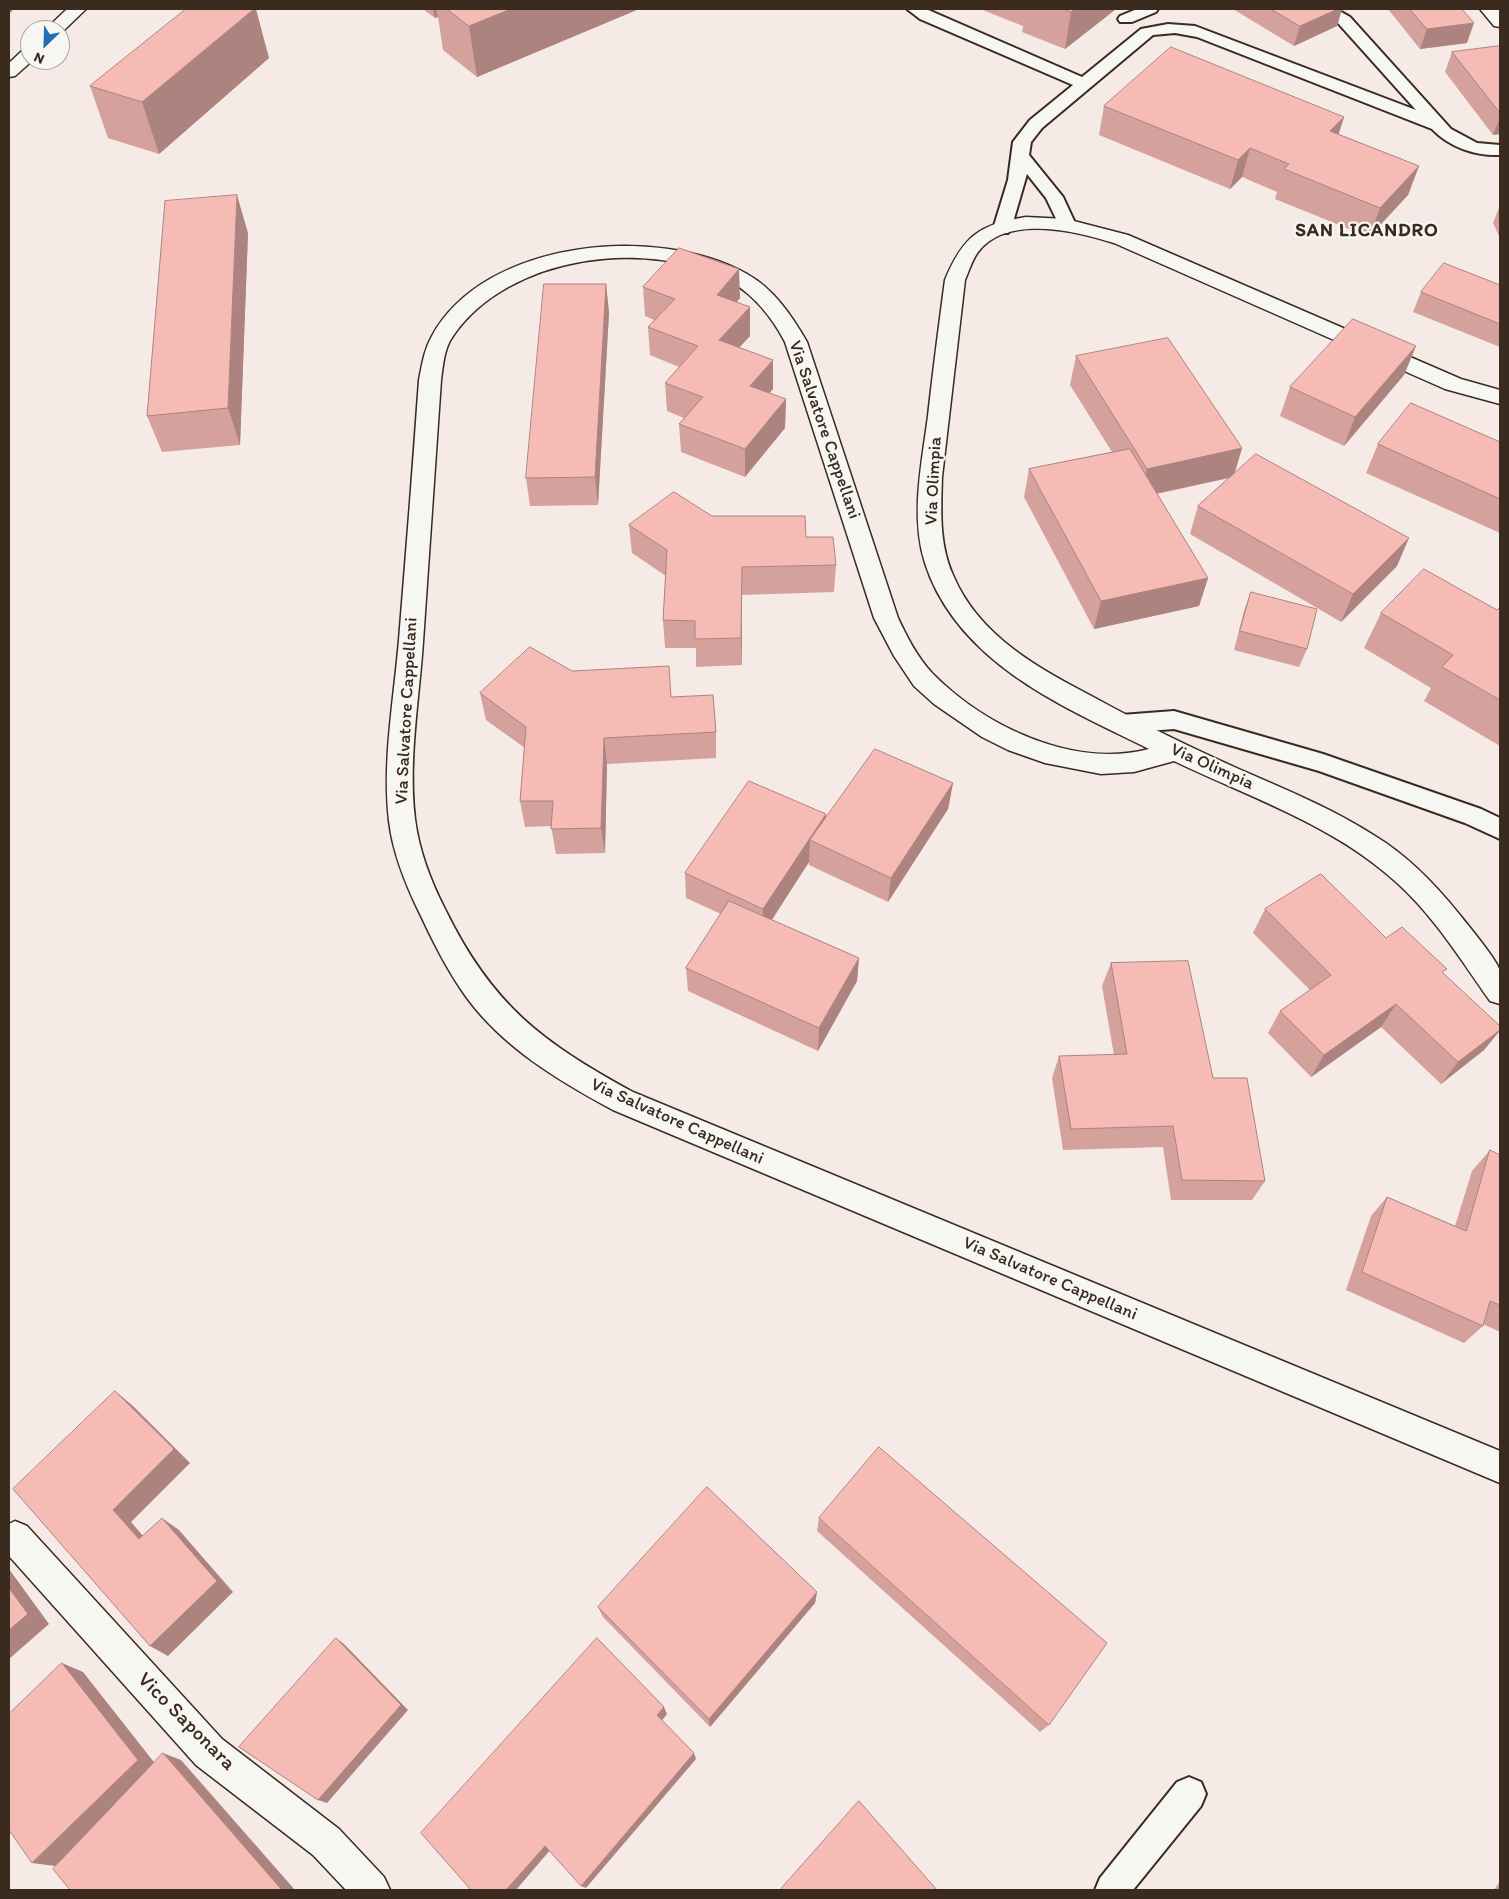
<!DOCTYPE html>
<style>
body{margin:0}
#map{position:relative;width:1509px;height:1899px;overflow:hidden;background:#f6eae6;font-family:Itim,sans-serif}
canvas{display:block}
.frame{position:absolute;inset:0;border:10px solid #3b2a1e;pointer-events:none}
.north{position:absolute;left:20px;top:20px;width:50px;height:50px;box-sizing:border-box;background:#f6f6f2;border:1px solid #aba49d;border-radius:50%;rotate:204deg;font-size:14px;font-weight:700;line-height:20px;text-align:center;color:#3b2a1e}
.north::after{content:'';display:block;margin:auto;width:18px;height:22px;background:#1f6fb2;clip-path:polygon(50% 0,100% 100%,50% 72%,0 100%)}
</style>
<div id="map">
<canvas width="1509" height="1899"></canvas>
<div class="frame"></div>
<div class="north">N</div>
</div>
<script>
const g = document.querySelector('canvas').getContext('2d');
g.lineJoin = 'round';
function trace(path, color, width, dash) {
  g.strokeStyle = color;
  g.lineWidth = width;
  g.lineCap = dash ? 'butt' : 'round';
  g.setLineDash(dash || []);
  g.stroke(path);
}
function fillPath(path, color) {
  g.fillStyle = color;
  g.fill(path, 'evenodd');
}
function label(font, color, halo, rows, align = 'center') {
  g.font = font + ' Itim,sans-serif';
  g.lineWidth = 4.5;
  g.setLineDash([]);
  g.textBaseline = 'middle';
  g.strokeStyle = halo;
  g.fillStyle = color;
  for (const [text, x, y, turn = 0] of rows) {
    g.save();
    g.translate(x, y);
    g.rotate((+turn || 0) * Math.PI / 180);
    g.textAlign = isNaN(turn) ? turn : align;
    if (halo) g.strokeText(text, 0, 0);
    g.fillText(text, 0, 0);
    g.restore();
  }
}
const service = new Path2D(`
 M907,9H926L1082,77L1141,29L1168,24L1195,26L1416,110L1338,23L1317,9H1336L1350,17L1451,129L1477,143L1500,145V155C1475,156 1449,147 1432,129L1197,37L1175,33L1153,35L1042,128L1031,142L1029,155L1063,197L1076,225L1073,229H1061L1046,198L1027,174L1011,229L1008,233H996L993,229L1008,180L1013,142L1030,120L1073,85L920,19Z
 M1137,9H1158L1156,12L1132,22H1120L1118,19L1120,16Z
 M1174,711L1323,754L1481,809L1500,818V839L1465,823L1319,771L1174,729L1121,733L1113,730L1110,724L1113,718L1121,715Z
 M1189,1777L1201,1782L1206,1794L1201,1806L1133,1890H1095L1100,1878L1177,1782Z`);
const minor = new Path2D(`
 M1480,9H1498L1500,11V27L1494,26Z
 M1026,217L1066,219L1128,235L1461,379L1500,390V404L1445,389L1114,243C1076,231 1007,214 978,252C972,260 969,271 965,280L942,477C941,510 939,544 953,575C979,637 1040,669 1097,699C1144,725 1192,748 1241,770C1287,790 1333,809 1375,836C1408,856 1435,884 1459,914C1468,925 1497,960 1500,971C1503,980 1500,994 1500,1004L1490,1001C1461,960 1434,916 1396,882C1334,825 1249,797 1174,761L1134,772L1101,774L1045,763L1008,750L982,737L934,704L914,686L894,656L874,618L785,342C773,319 756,297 733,283C650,236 508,255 453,336C444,348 443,366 441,380C435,467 429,555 423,642C419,701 408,761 415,819C419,851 431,882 446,911C492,1005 543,1043 633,1092L1500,1451V1483L613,1110C559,1081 504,1048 467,998C449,973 435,946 422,918C407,888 393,855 389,821C382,761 394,699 399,640C406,553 413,467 419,380C422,365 424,350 432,336C485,239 658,224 747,274C774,289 792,316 807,342L898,618C907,637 917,657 932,673C984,726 1073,769 1149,749C1099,724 1044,700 1000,665C967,639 938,604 925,563C910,516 922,462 928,416C933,370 939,325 945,280C963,236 980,224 1026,217Z
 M15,1521L27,1526L222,1739L339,1829L384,1877L390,1890H346L313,1855L196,1765L9,1556V1524Z`);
const secondary = new Path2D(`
 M67,9H86L60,34V30H45Z
 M30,48V60H33L15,76L9,77V63L24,49Z`);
const wall = new Path2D(`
 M423,9H639L477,77L443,50L438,17L435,18Z
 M980,9H1116L1065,49L1022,32L1023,26Z
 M1233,9H1342L1337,26L1294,46Z
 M1388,9H1462L1467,43L1420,49Z
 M1500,46V134L1493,135L1445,72L1452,52Z
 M269,58L159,154L108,138L90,86Z
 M1104,106L1344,117L1338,134L1419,166L1408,195L1369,237L1275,199L1277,192L1242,177L1230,189L1099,135Z
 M1500,205V238L1493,223Z
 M248,233L240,445L162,452L147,416Z
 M606,284L609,313L598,505L530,506L526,478Z
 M1500,285V347L1413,312L1421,292Z
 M643,287L740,298L737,302L750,336L739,348L773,360V389L769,393L786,399L785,428L745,477L681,452L679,424L684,418L667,411L665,383L679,367L650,355L648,327L654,320L645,316Z
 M1416,346L1404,375L1344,446L1280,416L1290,387Z
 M1076,356L1242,448L1235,473L1397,566L1341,622L1190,534L1198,506L1229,478L1157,494L1208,578L1199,606L1094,629L1024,497L1029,469L1112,452L1070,385Z
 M1500,442V533L1366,473L1378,444Z
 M712,516L806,537L836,565L834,592L742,595V665L696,667V648H665L663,620L666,576L632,553L629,525Z
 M1251,592L1307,649L1299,667L1234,650L1244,611Z
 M1500,607V746L1424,701L1431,688L1364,648L1381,613L1497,610Z
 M572,671L671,697L716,732V758L607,764L605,853L556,854L551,826L525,827L520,801L525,748L486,720L480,693Z
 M953,783L948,809L888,902L809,865V862L772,920L859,958L857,981L818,1051L688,991L686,968L721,914L686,898L685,873L826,814V818Z
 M1265,909L1386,938L1443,974L1500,1026V1031L1484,1050L1441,1084L1381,1027L1311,1077L1268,1033L1280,1011L1310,990L1253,933Z
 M1111,963L1213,1078L1265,1181L1252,1200H1171L1163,1147L1063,1150L1052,1078L1059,1056L1114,1055L1102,986Z
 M1490,1150L1500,1155V1332L1483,1324V1326L1464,1343L1346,1290L1371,1216L1387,1197L1455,1226L1472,1171Z
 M819,1518L1049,1725L1040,1732L817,1531Z
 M817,1592L815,1603L710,1727L603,1617L598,1607Z
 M1500,1881V1890H1494Z`);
const shadedWall = new Path2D(`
 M9,9H14L9,14Z
 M254,9H256L269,58L159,154L142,102Z
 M433,9H436L438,17L435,18Z
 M511,9H639L477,77L469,26Z
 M1075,9H1116L1065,49L1071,12Z
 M1338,9H1342L1337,26L1294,46L1300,26Z
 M1474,23L1467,43L1420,49L1427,29Z
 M1344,117L1335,146L1330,131Z
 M1500,118V134L1493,135Z
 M1250,148L1242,177L1230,189L1238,160Z
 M1419,166L1408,195L1369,237L1380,208Z
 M237,195L248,233L240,445L228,408Z
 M739,269L740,298L717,324V295Z
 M606,284L609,313L598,505L595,477Z
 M750,307V336L719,369V340Z
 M1416,346L1404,375L1344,446L1355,417Z
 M773,360V389L751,415L750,386Z
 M786,399L785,428L745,477V449Z
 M1242,448L1233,477L1139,497L1147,469Z
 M1409,538L1397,566L1341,622L1353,594Z
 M742,567V665L741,638Z
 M1208,578L1199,606L1094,629L1101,601Z
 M604,738L607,764L605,853L601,828Z
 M953,783L948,809L888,902L891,878Z
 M826,814L824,839L810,840L809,862L763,933V909Z
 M859,958L857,981L818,1051L819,1028Z
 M1396,1004L1381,1027L1311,1077L1324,1055Z
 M1500,1030L1484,1050L1441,1084L1458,1062Z
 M115,1391L133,1406L190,1463L131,1522L156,1551L139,1539L113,1510Z
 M162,1518L179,1530L233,1592L168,1656L150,1646Z
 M9,1569L49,1624L9,1659Z
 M817,1592L815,1603L710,1727L709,1719Z
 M336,1638L344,1644L408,1710L327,1803L318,1800Z
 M62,1663L83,1672L157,1766L55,1866L32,1863Z
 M664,1707L667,1714L660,1723L657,1715Z
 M163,1753L181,1760L295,1890H281Z
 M694,1753L696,1759L586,1888L581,1886Z
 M545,1846L551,1849L516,1890H506Z`);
const building = new Path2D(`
 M186,9H254L142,102L90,86Z
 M447,9H511L469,26Z
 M1064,9H1075L1071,12Z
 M1271,9H1338L1300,26Z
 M1410,9H1462L1474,23L1427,29Z
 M1500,46V113L1452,52Z
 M1171,47L1344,117L1330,131L1419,166L1380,208L1284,169L1289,164L1250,148L1238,160L1104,106Z
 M237,195L228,408L147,416L165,201Z
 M679,248L739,269L717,295L750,307L719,340L773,360L750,386L786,399L745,449L679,424L703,397L665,383L698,346L648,327L675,299L643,287Z
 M1444,263L1500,285V324L1421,292Z
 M544,284H606L595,477L526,478Z
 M1353,319L1416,346L1355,417L1290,387Z
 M1168,338L1242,448L1147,469L1076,356Z
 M1411,403L1500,442V499L1378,444Z
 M1130,449L1208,578L1101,601L1029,469Z
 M1256,454L1409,538L1353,594L1198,506Z
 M674,492L712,516H805L806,537H833L836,565L742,567L741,638L695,639V621L663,620L667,550L629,525Z
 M1424,569L1497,610L1500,607V700L1442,667L1453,655L1381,613Z
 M1251,592L1317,609L1307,649L1240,631Z
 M530,647L572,671L669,666L671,697L713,695L716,732L604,738L601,828L551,829L553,801H520L526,727L480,693Z
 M875,749L953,783L891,878L810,840Z
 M749,781L826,814L763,909L685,873Z
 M1321,874L1386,938L1402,927L1447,969L1442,972L1500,1026V1030L1458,1062L1396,1004L1324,1055L1280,1011L1331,975L1265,909Z
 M729,901L859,958L819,1028L686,968Z
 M1188,961L1213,1078H1247L1265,1181L1182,1180L1173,1126L1071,1129L1059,1056L1127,1054L1111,963Z
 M1490,1150L1500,1155V1305L1490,1301L1483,1326L1362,1272L1387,1197L1466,1231Z
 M115,1391L174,1449L113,1510L139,1539L162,1518L217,1581L150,1646L13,1489Z
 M879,1447L1107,1643L1049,1725L819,1518Z
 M707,1487L817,1592L709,1719L598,1607Z
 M9,1588L28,1614L9,1630Z
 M336,1638L401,1705L318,1800L239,1747Z
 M597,1638L664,1707L657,1715L694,1753L581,1886L545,1846L506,1890H471L421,1833Z
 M62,1663L138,1760L32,1863L9,1830V1714Z
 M163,1753L282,1890H70L53,1869Z
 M859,1801L937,1890H780Z`);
const streetNames = [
 ["Via Salvatore Cappellani",824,430,71],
 ["Via Olimpia",934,481,-87],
 ["Via Salvatore Cappellani",407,711,-87],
 ["Via Olimpia",1212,767,24],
 ["Via Salvatore Cappellani",677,1122,24],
 ["Via Salvatore Cappellani",1050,1279,23]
];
const farDistrictnames = [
 ["SAN LICANDRO",1367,231]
];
const nearStreetnames = [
 ["Vico Saponara",186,1722,45]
];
trace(service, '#3b2a1e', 4);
trace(minor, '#3b2a1e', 3);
trace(secondary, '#3b2a1e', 3);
fillPath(service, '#f6f6f2');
fillPath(minor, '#f6f6f2');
fillPath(secondary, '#f6f6f2');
fillPath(wall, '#d4a19d');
fillPath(shadedWall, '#ad837f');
fillPath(building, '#f7bbb6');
trace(building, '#ad837f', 1);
label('18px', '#3b2a1e', '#f6f6f2', streetNames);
g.letterSpacing = '1px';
label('bold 19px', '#3b2a1e', '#f6f6f2', farDistrictnames);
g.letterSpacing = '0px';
label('21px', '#3b2a1e', '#f6f6f2', nearStreetnames);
</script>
